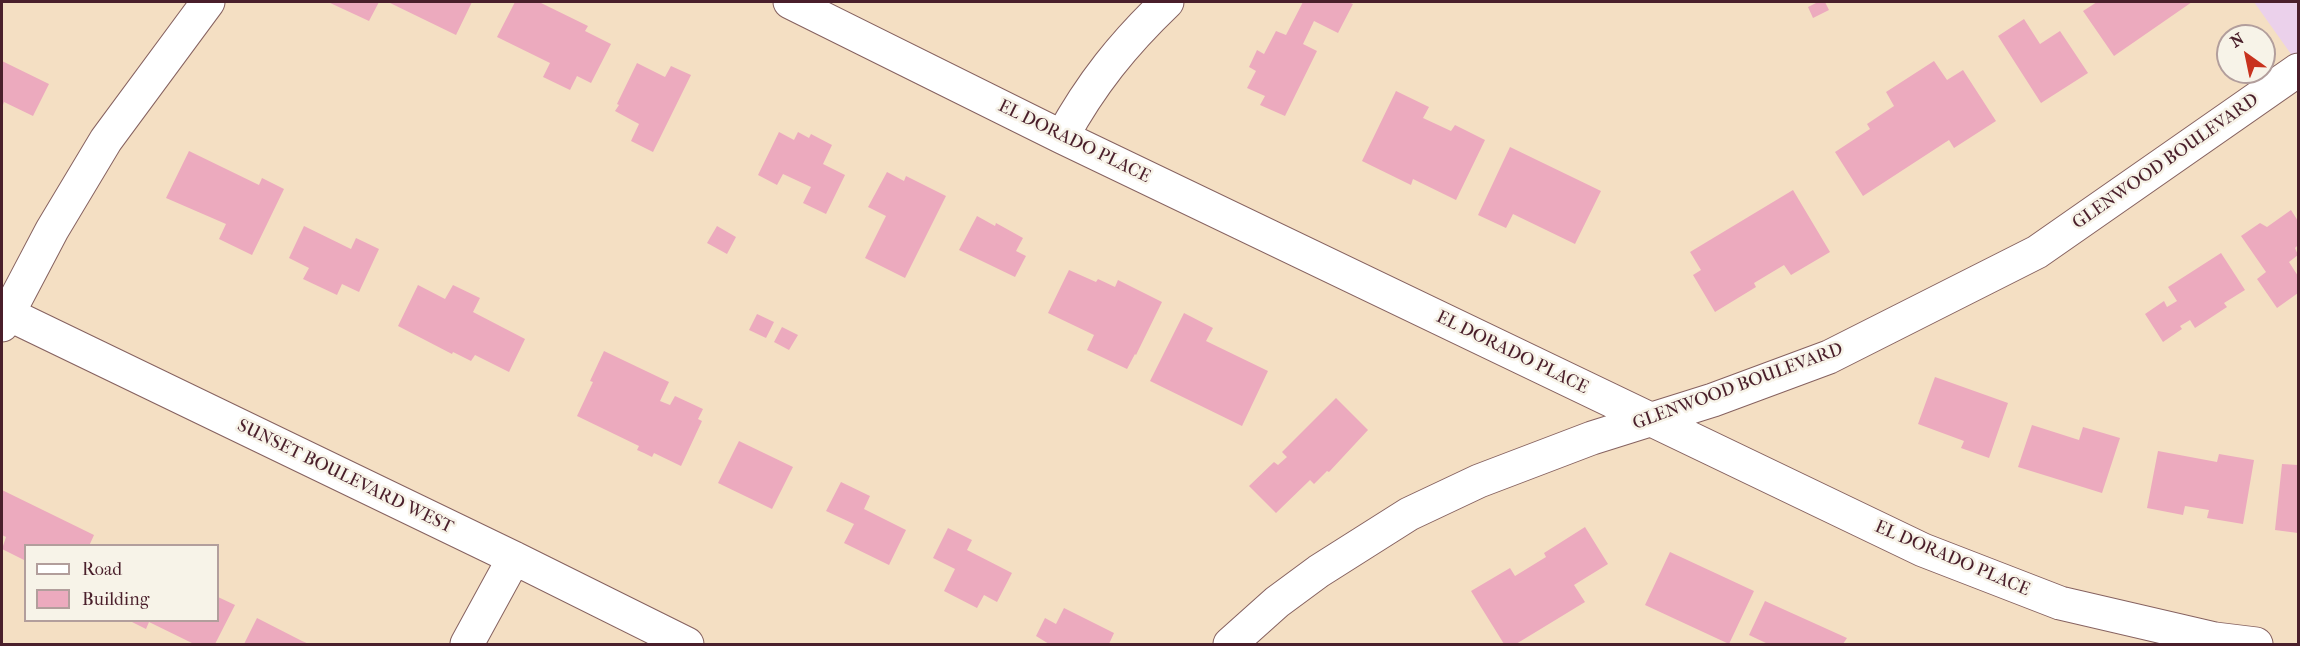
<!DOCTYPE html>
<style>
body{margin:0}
#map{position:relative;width:2300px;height:646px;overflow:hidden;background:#f4dfc3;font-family:"IM FELL French Canon",serif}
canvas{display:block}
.frame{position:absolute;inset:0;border:3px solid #4a1f2b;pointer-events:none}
.legend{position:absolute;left:24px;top:544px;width:195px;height:78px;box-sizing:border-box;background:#f7f3e8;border:2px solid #b29e9c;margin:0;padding:8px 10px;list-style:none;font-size:18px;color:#4a1f2b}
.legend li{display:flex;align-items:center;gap:12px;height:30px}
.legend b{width:30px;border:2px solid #b29e9c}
.north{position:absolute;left:2216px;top:24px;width:60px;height:60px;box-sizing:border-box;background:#f7f3e8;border:2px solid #b29e9c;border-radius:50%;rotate:327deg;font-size:16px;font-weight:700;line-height:24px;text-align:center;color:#4a1f2b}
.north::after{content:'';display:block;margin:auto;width:21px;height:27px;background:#c8321e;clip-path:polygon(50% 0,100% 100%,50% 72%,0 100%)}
</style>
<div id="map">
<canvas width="2300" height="646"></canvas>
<div class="frame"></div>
<ul class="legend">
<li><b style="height:8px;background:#fff"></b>Road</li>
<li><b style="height:16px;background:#ecaabe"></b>Building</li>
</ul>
<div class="north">N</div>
</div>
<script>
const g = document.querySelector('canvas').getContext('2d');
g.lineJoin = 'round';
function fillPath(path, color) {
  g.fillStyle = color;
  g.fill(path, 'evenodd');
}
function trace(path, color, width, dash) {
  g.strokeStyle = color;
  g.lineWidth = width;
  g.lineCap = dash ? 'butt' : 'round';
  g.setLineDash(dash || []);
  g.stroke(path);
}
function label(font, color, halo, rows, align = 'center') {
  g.font = font + ' "IM FELL French Canon",serif';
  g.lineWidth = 5;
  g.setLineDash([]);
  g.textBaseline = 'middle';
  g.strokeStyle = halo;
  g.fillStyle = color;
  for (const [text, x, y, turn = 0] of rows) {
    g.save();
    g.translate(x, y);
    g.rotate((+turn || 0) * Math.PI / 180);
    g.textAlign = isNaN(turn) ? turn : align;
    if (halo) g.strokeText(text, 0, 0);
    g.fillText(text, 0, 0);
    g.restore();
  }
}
const built = new Path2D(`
 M2254,2H2298V64Z`);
const building = new Path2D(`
 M328,2H379L369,21Z
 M388,2H472L456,35Z
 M515,2H539L588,26L585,31L611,44L591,83L577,76L570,90L543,77L550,63L497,37Z
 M1303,2H1348L1353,4L1338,33L1314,21L1303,44L1317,51L1285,116L1260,105L1265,96L1247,88L1256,71L1249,67L1257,50L1264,54L1276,31L1286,35Z
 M1818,2H1825L1829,10L1813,18L1808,7Z
 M2097,2H2192L2114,56L2083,11Z
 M2024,19L2040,44L2060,31L2088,73L2041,103L1998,36Z
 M2,61L49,84L33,116L4,102L2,108Z
 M1934,61L1947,80L1963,70L1996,121L1954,148L1949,140L1863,196L1835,152L1870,129L1867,124L1894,106L1886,92Z
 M637,63L665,77L671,66L691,75L653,152L631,141L639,124L615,111L619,105L617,104Z
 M1396,91L1429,107L1423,118L1451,131L1455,125L1485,140L1456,200L1413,179L1411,185L1362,161Z
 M779,132L794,140L798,132L809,138L811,134L832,145L823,164L845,175L826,214L803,203L811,187L783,174L777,185L758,175Z
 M1510,147L1601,191L1575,244L1513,214L1506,228L1478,215Z
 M189,151L259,185L262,178L284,189L252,255L219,239L226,224L166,198Z
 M887,172L904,181L906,176L946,196L905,278L865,258L886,216L868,207Z
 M1793,190L1830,252L1791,275L1784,265L1754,283L1756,287L1715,312L1693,275L1701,270L1690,252Z
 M2291,210L2298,221V245L2295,248L2298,255L2289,262L2298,276V293L2277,308L2257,279L2266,272L2241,236L2260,223L2267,227Z
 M977,216L995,226L996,223L1023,238L1016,251L1026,256L1015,277L959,250Z
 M304,226L351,249L356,238L379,249L359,292L342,284L337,295L303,279L309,268L289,258Z
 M717,226L736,237L727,254L707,243Z
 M2221,253L2245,290L2224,303L2227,307L2195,328L2190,320L2180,326L2182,329L2163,342L2145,314L2164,301L2167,307L2177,301L2168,287Z
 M1069,270L1096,282L1098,279L1115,287L1118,280L1162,302L1136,355L1135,354L1127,369L1087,350L1094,335L1048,313Z
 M418,285L445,299L453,285L480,298L473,312L525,339L509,372L475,355L471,361L453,352L452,354L398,326Z
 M1184,313L1213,328L1206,341L1268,371L1242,426L1150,381Z
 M757,314L774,322L766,338L749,330Z
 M782,327L798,335L789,350L774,342Z
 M604,351L669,382L660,401L670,405L675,396L703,409L698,419L702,421L681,466L654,453L652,457L644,453L637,450L639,446L577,416L593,382L590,381Z
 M1935,377L2008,403L1989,458L1961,448L1964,441L1918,424Z
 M1336,398L1368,430L1329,472L1327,471L1314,484L1310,480L1276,513L1249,486L1274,462L1278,465L1287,457L1282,452Z
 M2032,425L2079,440L2083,427L2120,438L2102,493L2018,467Z
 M739,441L793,467L772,509L718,483Z
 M2158,451L2217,462L2219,454L2254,460L2243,524L2207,518L2209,510L2185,506L2183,515L2147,508Z
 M2282,464L2298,465V533L2275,530Z
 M841,482L870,496L864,509L906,530L889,565L844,543L854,524L826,511Z
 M2,490L94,535L89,546H26V561L2,549L6,537L2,535Z
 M1585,527L1608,564L1574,585L1585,602L1516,644H1504L1471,591L1510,568L1515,576L1546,557L1544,553Z
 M948,528L972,540L967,550L1012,573L997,602L984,595L977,608L944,591L955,569L933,558Z
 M1670,552L1754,591L1729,644L1645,605Z
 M218,597L235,605L215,644H194L149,622L146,629L128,620H218Z
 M1765,601L1847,638L1843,644H1768L1749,635Z
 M1064,608L1114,633L1109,644H1049L1036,636L1045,618L1056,624Z
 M257,618L302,641L309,644H244Z`);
const minor = new Path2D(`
 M790,2L1062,137L1923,550L2060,603L2215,639L2256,644
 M1062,137C1091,84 1123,44 1167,2
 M2,311L514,558L687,644
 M2,325L52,230L106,140L208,2
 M467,644L514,558
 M1230,644L1277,602L1319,571L1409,514L1479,481L1592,438L1713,400L1829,357L2037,252L2298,70`);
const streetNames = [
 ["EL DORADO PLACE",1074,142,26],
 ["GLENWOOD BOULEVARD",2166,162,-35],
 ["EL DORADO PLACE",1512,353,26],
 ["GLENWOOD BOULEVARD",1738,387,-20],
 ["SUNSET BOULEVARD WEST",345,477,26],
 ["EL DORADO PLACE",1952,559,23]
];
fillPath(built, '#ebd1eb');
fillPath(building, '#ecaabe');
trace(minor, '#866260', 35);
trace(minor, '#fff', 33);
label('18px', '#4a1f2b', '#f7f3e8', streetNames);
</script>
